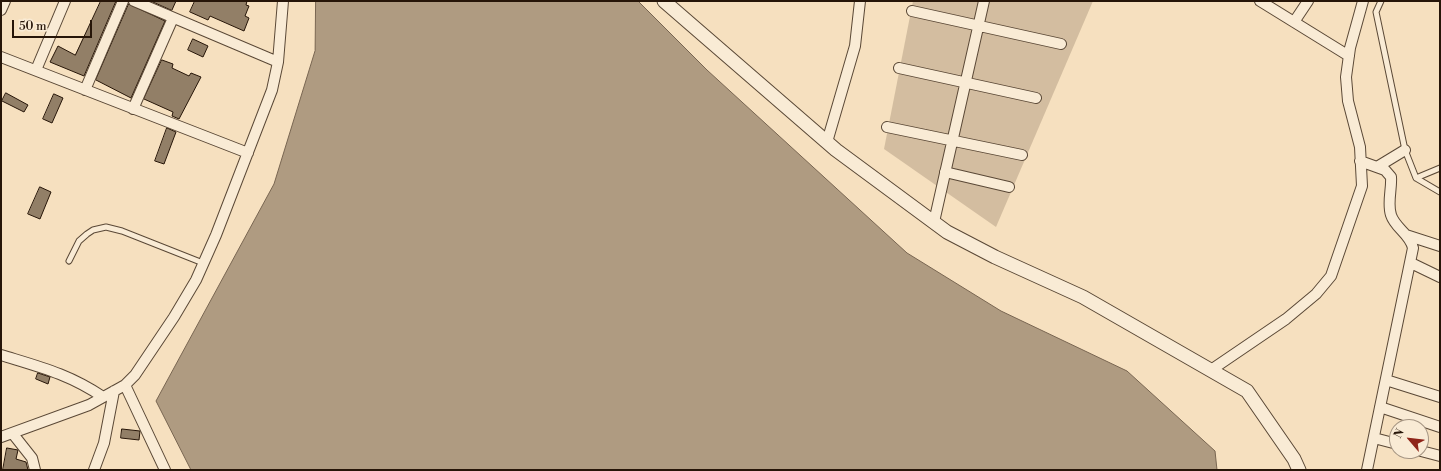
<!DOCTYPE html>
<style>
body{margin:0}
#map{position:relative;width:1441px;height:471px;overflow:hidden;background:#f6e0bf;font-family:"Libre Bodoni",serif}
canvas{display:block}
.frame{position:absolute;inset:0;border:2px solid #261508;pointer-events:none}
.north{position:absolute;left:1389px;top:419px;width:40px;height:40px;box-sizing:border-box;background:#f9ebd5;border:1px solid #a59583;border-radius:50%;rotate:298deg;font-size:11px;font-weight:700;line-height:16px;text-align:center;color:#261508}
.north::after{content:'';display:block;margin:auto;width:14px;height:18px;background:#8f2418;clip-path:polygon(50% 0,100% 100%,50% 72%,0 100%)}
.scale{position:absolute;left:12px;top:20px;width:80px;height:18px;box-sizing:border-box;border:2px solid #261508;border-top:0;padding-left:5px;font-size:12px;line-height:14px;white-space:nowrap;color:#261508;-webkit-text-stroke:3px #f9ebd5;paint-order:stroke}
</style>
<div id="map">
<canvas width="1441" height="471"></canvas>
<div class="frame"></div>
<div class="north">N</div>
<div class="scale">50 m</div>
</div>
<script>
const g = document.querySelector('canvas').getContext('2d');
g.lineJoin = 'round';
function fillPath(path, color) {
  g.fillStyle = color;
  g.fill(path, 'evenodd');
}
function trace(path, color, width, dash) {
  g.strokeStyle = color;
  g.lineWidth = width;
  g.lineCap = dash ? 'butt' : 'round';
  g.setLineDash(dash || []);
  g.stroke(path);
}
const green = new Path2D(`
 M913,1H1093L996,227L884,149Z`);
const water = new Path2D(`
 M316,1H638L707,70L907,253L1001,311L1127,371L1215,451L1217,470H191L156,401L274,184L315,51Z`);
const building = new Path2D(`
 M101,1H116L84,76L50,62L58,46L75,55Z
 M151,1H176L172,10Z
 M195,1H247L246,5L249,6L245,16L249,18L244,31L210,16L208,20L190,12Z
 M129,4L165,21L131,98L96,80Z
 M193,39L208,46L203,57L188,50Z
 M162,60L173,64L172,68L189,76L191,73L201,77L179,119L172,116L173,112L144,99Z
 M6,93L28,105L24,112L2,101Z
 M54,94L63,98L52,123L43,119Z
 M167,128L176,132L164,164L155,161Z
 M40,187L51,192L40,219L28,214Z
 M38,373L50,377L48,384L36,379Z
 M122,429L140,431L139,440L121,438Z
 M7,448L18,450L16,459L26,462L28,470H3Z`);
const service = new Path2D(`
 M1381,1L1376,12L1405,150L1416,178L1440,192
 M1416,178L1440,168
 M69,261L79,241L87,234L93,230L106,227L122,231L203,263`);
const minor = new Path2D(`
 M134,1L278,62
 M1260,1L1349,56
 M1,10L5,1
 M912,11L1061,44
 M1294,22L1308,1
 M1,57L248,153
 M899,68L1036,98
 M36,70L65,1
 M85,90L123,1
 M133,109L173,18
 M887,127L1022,155
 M827,142L855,46L860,1
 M1360,161L1385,170L1391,177C1392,189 1387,203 1391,215C1395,228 1410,234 1413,248L1367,470
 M1377,167L1405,150
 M945,172L1009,187
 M934,222L984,1
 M1406,235L1440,246
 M1411,263L1440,277
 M1,355C40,367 69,374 103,397
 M1211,370L1286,319L1316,294L1331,276L1362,186L1360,147L1348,101L1346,77L1350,48L1363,1
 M1386,380L1440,397
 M125,385L165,470
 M1380,407L1440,427
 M13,434L32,458L35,470
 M1,437L89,405L125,385L135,375L174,317L196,280L216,235L272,90L278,62L283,1
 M1374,438L1397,444
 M1421,451L1440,456
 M94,470L104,443L114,391`);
const tertiary = new Path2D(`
 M664,1L836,150L947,232L995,257L1083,297L1247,391L1294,459L1299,470`);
fillPath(green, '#d3bda0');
fillPath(water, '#af9b81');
trace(water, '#786551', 1);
fillPath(building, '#927f67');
trace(building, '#261508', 1);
trace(service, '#5a4836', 7);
trace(minor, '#5a4836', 12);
trace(tertiary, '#5a4836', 15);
trace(service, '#f9ebd5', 5);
trace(minor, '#f9ebd5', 10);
trace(tertiary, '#f9ebd5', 13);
</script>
